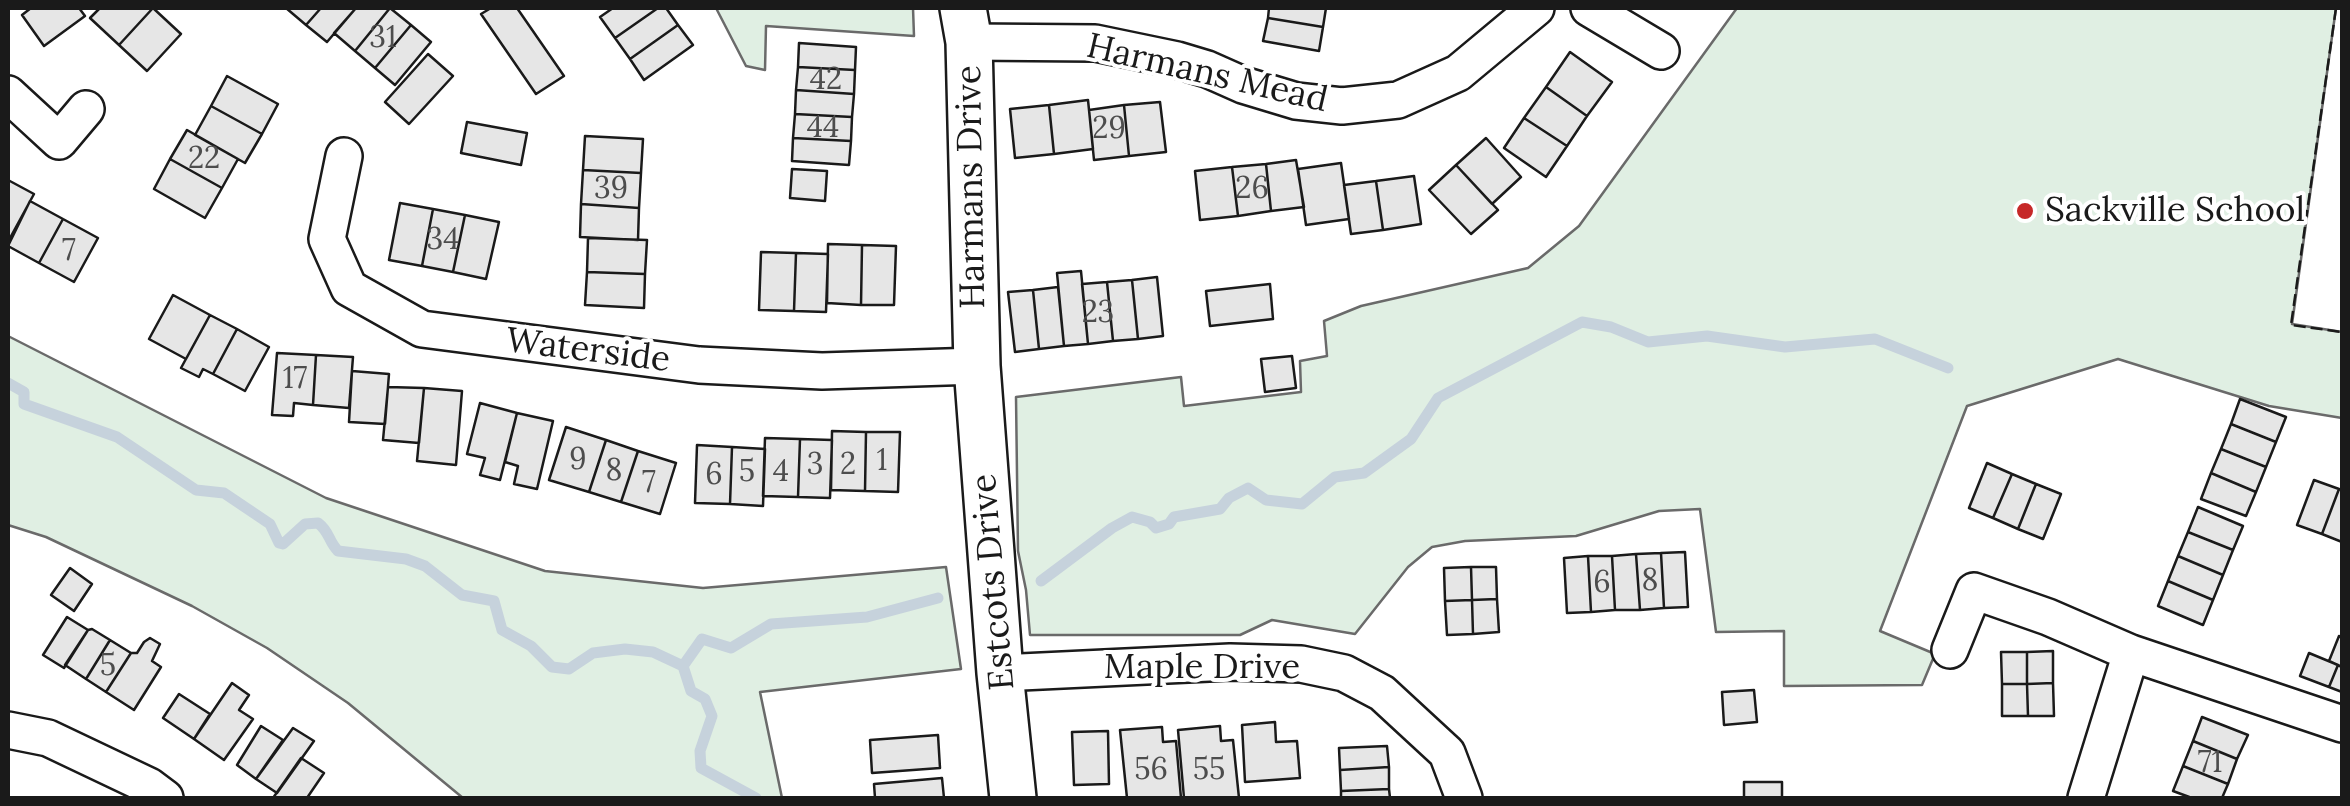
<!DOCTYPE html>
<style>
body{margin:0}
#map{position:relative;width:2350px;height:806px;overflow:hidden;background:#fff;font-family:Lora,serif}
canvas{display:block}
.frame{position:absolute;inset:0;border:10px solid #1a1a1a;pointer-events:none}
</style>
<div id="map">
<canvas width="2350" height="806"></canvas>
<div class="frame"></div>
</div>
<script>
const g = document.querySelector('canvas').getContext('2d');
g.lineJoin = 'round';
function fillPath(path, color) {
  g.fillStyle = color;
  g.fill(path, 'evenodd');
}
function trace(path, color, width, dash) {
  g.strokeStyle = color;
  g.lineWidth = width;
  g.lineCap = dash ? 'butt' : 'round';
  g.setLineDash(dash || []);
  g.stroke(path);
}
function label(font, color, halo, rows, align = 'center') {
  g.font = font + ' Lora,serif';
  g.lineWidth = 8;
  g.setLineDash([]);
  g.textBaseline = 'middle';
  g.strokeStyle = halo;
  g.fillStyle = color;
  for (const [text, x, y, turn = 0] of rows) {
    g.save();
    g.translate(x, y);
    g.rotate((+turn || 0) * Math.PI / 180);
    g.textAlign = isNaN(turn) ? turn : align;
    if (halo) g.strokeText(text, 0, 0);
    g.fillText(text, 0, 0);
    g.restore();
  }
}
const green = new Path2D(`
 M716,8H913L914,36L766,26L765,70L746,66Z
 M1737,8H2336L2292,324L2342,332V418L2269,406L2118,359L1967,406L1880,631L1935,654L1922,685L1784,686V631L1716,632L1700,509L1659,511L1576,536L1465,541L1432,547L1408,567L1355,634L1272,620L1240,635H1030L1026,590L1018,551L1016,397L1181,377L1184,406L1301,392L1300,361L1327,356L1324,321L1361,306L1528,268L1579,226Z
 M8,336L326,498L545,571L703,588L946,567L961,669L760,692L782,798H463L348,703L267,648L192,606L46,537L8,525Z`);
const stream = new Path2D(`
 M8,383L24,392V404L117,437L196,490L224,493L270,524L279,543L283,544L305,524L318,523C330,532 328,541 338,551L406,559L425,566L462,595L494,601L502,630L531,646L552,667L569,669L593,653L625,649L653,652L683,666L691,691L705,699L712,716L700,751L701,768L756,798
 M1041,581L1112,528L1132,517L1150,522L1156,528L1169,524L1174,517L1220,509L1229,498L1248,488L1266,500L1302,504L1335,477L1364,473L1411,439L1438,398L1582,322L1611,327L1648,342L1707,336L1785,347L1875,339L1948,368
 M683,666L702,639L731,648L771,624L867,617L938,598`);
const building = new Path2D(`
 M31,8H79L85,16L44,46L22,15Z
 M100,8H153L119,45L90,18Z
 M153,8L181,34L147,71L119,45Z
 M286,8H321L306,25Z
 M321,8H356L327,42L306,25Z
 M356,8H390L355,51L334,33Z
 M390,8L411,25L375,68L355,51Z
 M491,8H517L564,76L536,94L481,14Z
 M613,8H658L615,38L600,17Z
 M658,8H666L678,25L630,59L615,38Z
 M1269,8H1326L1323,27L1268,18Z
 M1268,18L1323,27L1319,51L1263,41Z
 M411,25L431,42L395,85L375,68Z
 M678,25L693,45L644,80L630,59Z
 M799,43L856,47L855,70L798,67Z
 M1570,52L1612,82L1587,116L1546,87Z
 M428,54L453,76L409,124L385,102Z
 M798,67L855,70L854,94L796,90Z
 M227,76L278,104L262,134L211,106Z
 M1546,87L1587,116L1567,146L1524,118Z
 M796,90L854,94L852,117L795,114Z
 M1088,100L1093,149L1054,154L1049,105Z
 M1160,102L1166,152L1129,156L1124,105Z
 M1049,105L1054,154L1015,158L1010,109Z
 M1124,105L1129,156L1094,160L1089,110Z
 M211,106L262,134L245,163L195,135Z
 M795,114L852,117L851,141L793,138Z
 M1524,118L1567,146L1546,177L1504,148Z
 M467,122L527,133L521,165L461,153Z
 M187,130L238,159L222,188L170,159Z
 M585,136L643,139L641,173L583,170Z
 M793,138L851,141L849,165L792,161Z
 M1486,138L1521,177L1492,204L1456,165Z
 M170,159L222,188L205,218L154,189Z
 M1296,160L1304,207L1271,211L1266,164Z
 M1341,163L1349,219L1306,225L1298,169Z
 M1266,164L1271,211L1238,216L1232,167Z
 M1456,165L1498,210L1471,234L1429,190Z
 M1232,167L1238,216L1200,220L1195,171Z
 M792,169L827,171L825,201L790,198Z
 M583,170L641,173L639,208L581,204Z
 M1414,176L1421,224L1383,230L1376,181Z
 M8,180L34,194L10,238L8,237Z
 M1376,181L1383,230L1351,234L1344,185Z
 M30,201L63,219L39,263L8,246Z
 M400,203L433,209L422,266L389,260Z
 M581,204L639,208L638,240L580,237Z
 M433,209L465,215L453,272L422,266Z
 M465,215L499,222L486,279L453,272Z
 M63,219L98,238L74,282L39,263Z
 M588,238L647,240L645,274L587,272Z
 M828,244L862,245L861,305L827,303Z
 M862,245L896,246L894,305H861Z
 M761,252L796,253L794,311L759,310Z
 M796,253L828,254L826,312L794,311Z
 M1081,271L1088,344L1064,346L1057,273Z
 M587,272L645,274L644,308L585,305Z
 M1157,277L1163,336L1138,339L1132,280Z
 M1132,280L1138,339L1113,341L1107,282Z
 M1107,282L1113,341L1088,344L1082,284Z
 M1270,284L1273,319L1210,326L1206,291Z
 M1058,287L1064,346L1039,349L1033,290Z
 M1033,290L1039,349L1015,352L1008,292Z
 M173,295L210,315L186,359L149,339Z
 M210,315L237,329L213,374L203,369L199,377L181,368Z
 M237,329L269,347L245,391L213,374Z
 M277,353L316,355L313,405L294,403L293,416L272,415Z
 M316,355L353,357L349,408L313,405Z
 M1292,356L1296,388L1265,392L1261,359Z
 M352,371L389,374L385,424L349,422Z
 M388,387L424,388L419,443L383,440Z
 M424,388L462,391L456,465L417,461Z
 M2240,399L2286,417L2276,442L2231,424Z
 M480,403L517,413L500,480L480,475L485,458L467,454Z
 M517,413L553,421L537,489L514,484L518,466L505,462Z
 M2231,424L2276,442L2266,467L2221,449Z
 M566,427L606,440L589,492L549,480Z
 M832,431L866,432L865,491L831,490Z
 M866,432H900L898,492L865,491Z
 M765,438L800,439L798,497L763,496Z
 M800,439L832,440L830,498L798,497Z
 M606,440L638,451L621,502L589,492Z
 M697,445L732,447L730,504L695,503Z
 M732,447L765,449L763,506L730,504Z
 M2221,449L2266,467L2256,492L2211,473Z
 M638,451L676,463L660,514L621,502Z
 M1987,463L2012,474L1993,518L1969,508Z
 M2211,473L2256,492L2246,516L2201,499Z
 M2012,474L2036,484L2018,529L1993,518Z
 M2314,480L2339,489L2322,534L2297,525Z
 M2036,484L2061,494L2043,539L2018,529Z
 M2339,489L2342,490V542L2322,534Z
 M2198,507L2243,526L2233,550L2188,532Z
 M2188,532L2233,550L2223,575L2178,556Z
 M1685,552L1688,607L1664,608L1661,553Z
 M1661,553L1664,608L1640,610L1636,554Z
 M1636,554L1640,610H1615L1612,556Z
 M1588,556L1591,612L1567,613L1564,558Z
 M1588,556H1612L1615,610L1591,612Z
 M2178,556L2223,575L2213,600L2168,581Z
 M1471,567L1472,600L1445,601L1444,568Z
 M1471,567H1496L1497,599L1472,600Z
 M70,568L92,584L74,611L51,595Z
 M2168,581L2213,600L2203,625L2158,606Z
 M1497,599L1499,632L1473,634L1472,600Z
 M1472,600L1473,634L1447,635L1445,601Z
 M67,617L88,630L64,668L43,655Z
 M92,629L110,640L86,679L65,665L88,630Z
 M2339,636L2342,638V667L2329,661Z
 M150,638L160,644L152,661L161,667L134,710L106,692L131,653H137L144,642Z
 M110,640L131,653L106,692L86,679Z
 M2053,651V683L2027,684V652Z
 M2001,652H2027V684H2002Z
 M2309,653L2338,665L2329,687L2300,676Z
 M2338,665L2342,667V692L2329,687Z
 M232,683L249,695L239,710L253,719L224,760L194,739Z
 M2053,683L2054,716H2028L2027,684Z
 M2002,684H2027L2028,716H2002Z
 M1754,690L1757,722L1724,725L1722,692Z
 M179,694L210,714L194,739L163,718Z
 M2202,717L2248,735L2237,759L2193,741Z
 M1275,722L1276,742L1297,741L1300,778L1245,782L1242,725Z
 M261,726L283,740L256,779L237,765Z
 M1220,726L1221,741L1233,740L1239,798H1184L1178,730Z
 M1162,727L1163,742L1176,741L1181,798H1127L1120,730Z
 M293,728L314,741L277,793L256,779Z
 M1108,731L1109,784L1074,785L1072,732Z
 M938,735L940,768L872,773L870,740Z
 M2193,741L2237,759L2228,784L2183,766Z
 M1387,746L1389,767L1340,770L1339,748Z
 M301,758L324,773L309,795L307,798H273Z
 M2183,766L2228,784L2222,798H2192L2173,791Z
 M1389,767V789L1341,791L1340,770Z
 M942,778L944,798H875L874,784Z
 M1744,782H1782V798H1744Z
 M1389,789L1390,798H1341V791Z`);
const minor = new Path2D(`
 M1589,8L1661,51
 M969,42L1095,43L1177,60L1207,69L1243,85L1296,101L1342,106L1398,100L1458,73L1536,8
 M8,94L59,141L86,109
 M344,156L327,239L349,288L422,329L699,365L822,371L977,366
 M1950,650L1974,591L2048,617L2131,653L2342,724
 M1000,673L1230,662L1301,664L1344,673L1382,693L1447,753L1464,798
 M8,730L48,738L149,786L165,798
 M2086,798L2131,653`);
const tertiary = new Path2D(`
 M963,8L969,42L977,366L1000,673L1013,798`);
const fence = new Path2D(`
 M2336,8L2291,325L2342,332`);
const markers = [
 [2025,211,10,"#c62828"]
];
const numberNames = [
 ["31",383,38],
 ["42",826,80],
 ["44",823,128],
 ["29",1109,129],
 ["22",204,159],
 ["39",611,189],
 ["26",1252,189],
 ["34",443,240],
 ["7",69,251],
 ["23",1098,313],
 ["17",295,379],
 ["9",578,460],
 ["1",882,461],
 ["3",815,465],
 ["2",848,465],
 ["8",614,471],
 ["5",747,472],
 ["4",781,472],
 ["6",714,475],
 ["7",649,483],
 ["8",1650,581],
 ["6",1602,583],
 ["5",108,666],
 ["71",2210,763],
 ["56",1151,770],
 ["55",1209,770]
];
const streetNames = [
 ["Harmans Mead",1207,74,13],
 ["Harmans Drive",972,187,-91],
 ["Waterside",588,351,7],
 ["Estcots Drive",994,582,-95],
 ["Maple Drive",1202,668]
];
const poiNames = [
 ["Sackville School",2045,211]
];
fillPath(green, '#e0efe3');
trace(green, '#6a6a6a', 2.5);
trace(stream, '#c6d2dc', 11);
fillPath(building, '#e6e6e6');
trace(building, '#1a1a1a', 2.5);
trace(minor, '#1a1a1a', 40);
trace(tertiary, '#1a1a1a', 50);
trace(minor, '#fff', 35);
trace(tertiary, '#fff', 45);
trace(fence, '#1a1a1a', 2.5, [12, 5]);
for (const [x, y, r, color] of markers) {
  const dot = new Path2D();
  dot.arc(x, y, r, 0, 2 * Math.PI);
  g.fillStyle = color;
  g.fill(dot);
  trace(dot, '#fff', 4);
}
label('30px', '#4d4d4d', null, numberNames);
label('35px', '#1a1a1a', '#fff', streetNames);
label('35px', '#1a1a1a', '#fff', poiNames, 'left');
</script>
